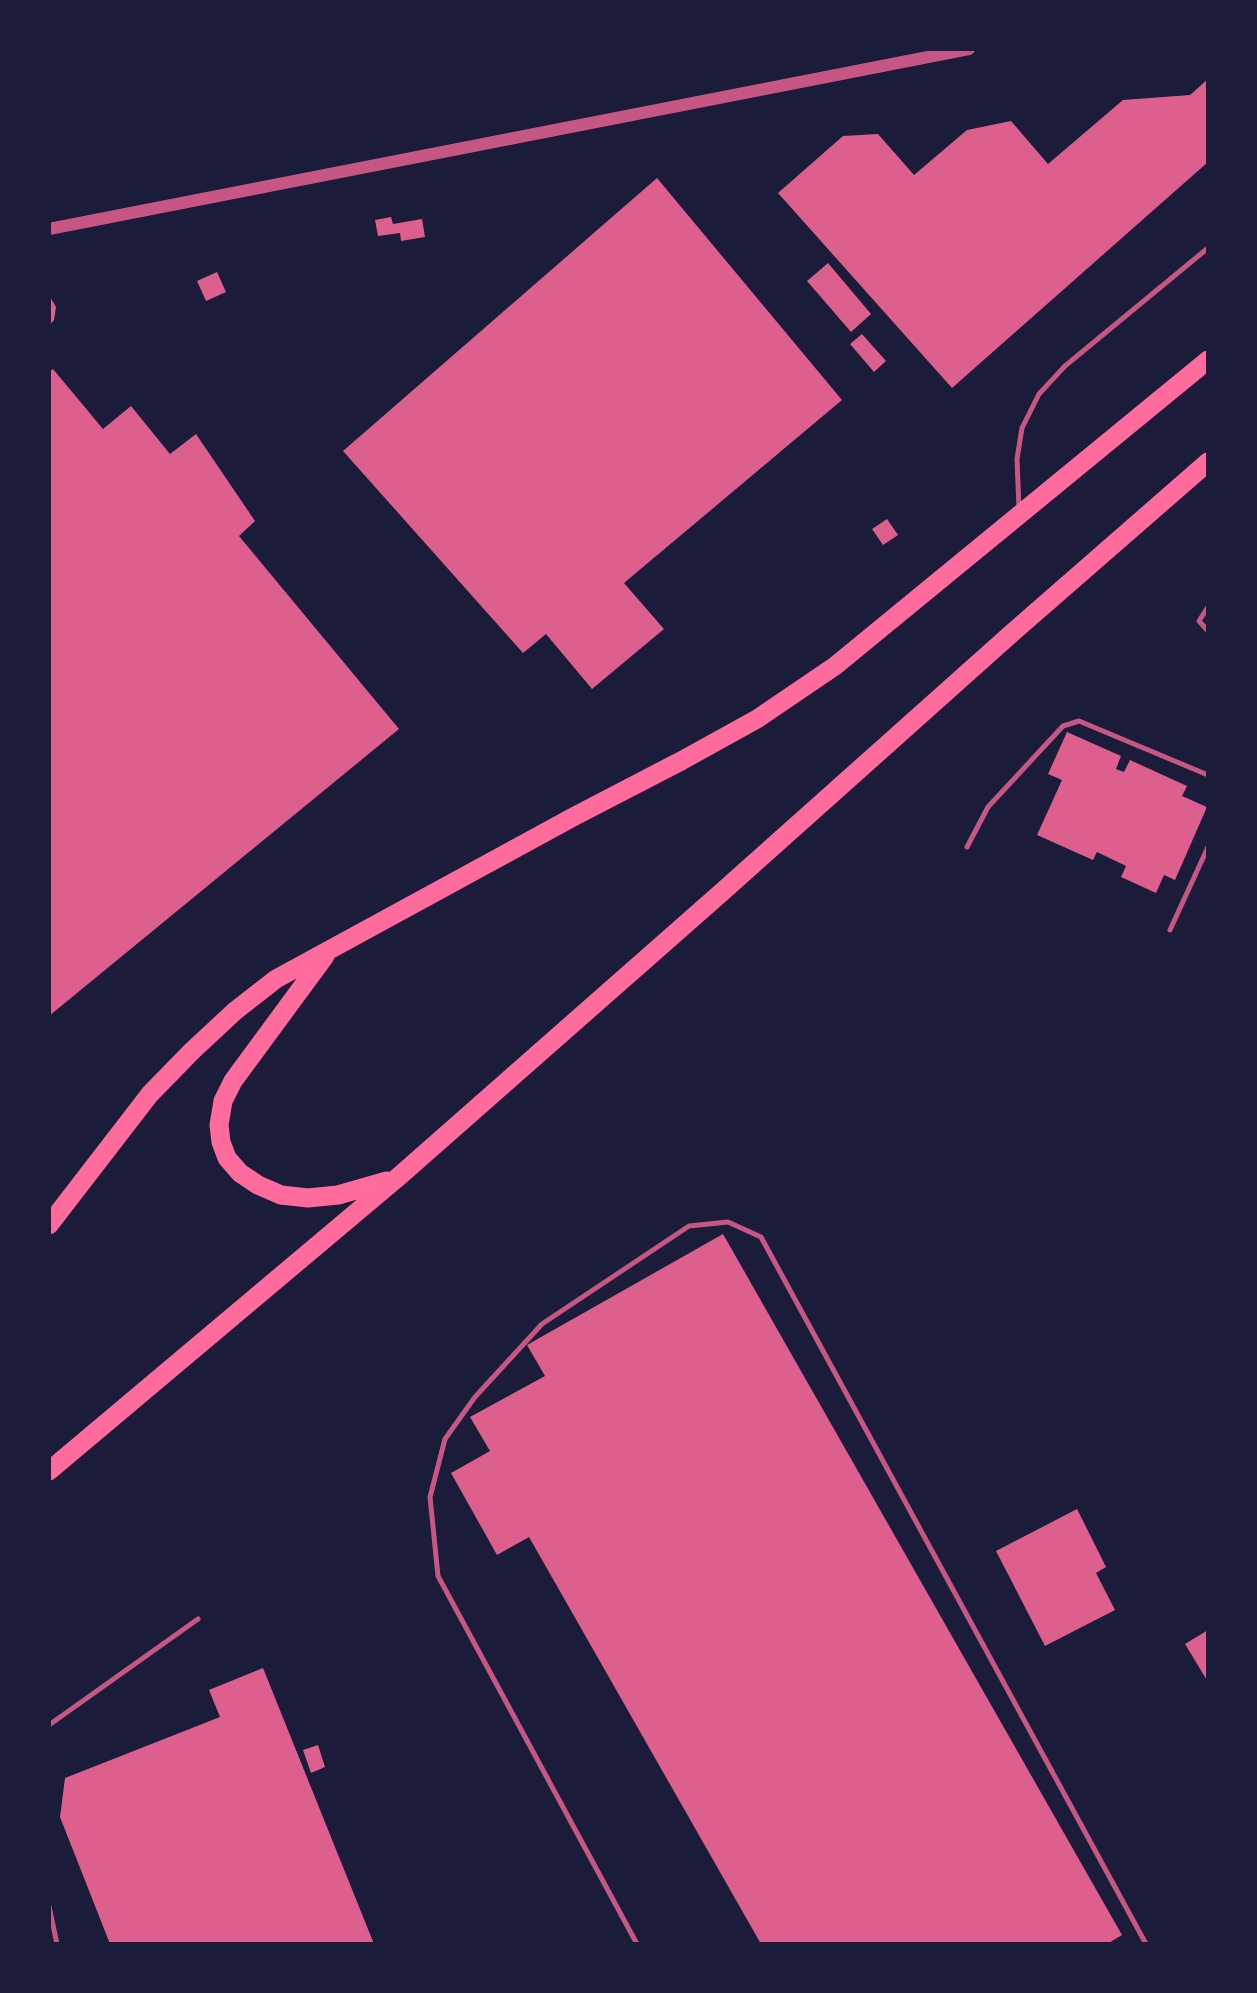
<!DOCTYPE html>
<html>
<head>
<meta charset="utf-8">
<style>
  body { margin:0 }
  #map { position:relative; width:1257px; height:1993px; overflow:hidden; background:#1b1b3a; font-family:Mulish,sans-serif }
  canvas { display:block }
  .frame { position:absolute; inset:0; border:51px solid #1b1b3a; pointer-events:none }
</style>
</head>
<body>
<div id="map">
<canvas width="1257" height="1993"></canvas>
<div class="frame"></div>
</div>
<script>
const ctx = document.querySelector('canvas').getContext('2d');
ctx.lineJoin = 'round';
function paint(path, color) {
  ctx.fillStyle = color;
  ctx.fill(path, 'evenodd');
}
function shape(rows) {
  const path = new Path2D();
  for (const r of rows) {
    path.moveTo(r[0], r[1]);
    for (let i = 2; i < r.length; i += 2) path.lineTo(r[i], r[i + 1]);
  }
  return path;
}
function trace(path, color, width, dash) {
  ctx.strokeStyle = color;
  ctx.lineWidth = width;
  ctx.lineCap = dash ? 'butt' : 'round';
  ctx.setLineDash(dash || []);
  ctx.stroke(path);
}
const building = shape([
  [1208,79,1208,162,952,388,778,193,843,136,878,134,914,175,967,130,1011,121,1048,164,1123,100,1190,95],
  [657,178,842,400,624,583,664,629,592,689,546,634,523,653,343,451],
  [391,217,393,224,422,219,425,237,401,241,400,233,378,236,375,220],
  [828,263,871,314,851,332,807,281],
  [217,272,226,292,206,301,197,281],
  [49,295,56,307,54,320,49,326],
  [862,334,886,361,874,372,850,344],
  [53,369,103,429,131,406,170,454,196,434,255,521,239,536,399,729,49,1016,49,372],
  [887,519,898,535,883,545,872,529],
  [1067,732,1121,756,1116,769,1124,772,1130,760,1187,786,1182,796,1207,807,1175,880,1164,875,1156,893,1121,877,1126,866,1097,852,1093,860,1037,835,1062,780,1048,774],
  [723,1234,1122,1935,1107,1944,761,1944,529,1537,497,1555,451,1473,490,1451,470,1417,545,1376,527,1345],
  [1077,1509,1106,1567,1096,1573,1115,1610,1045,1646,996,1551],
  [1208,1630,1208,1682,1185,1644],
  [263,1668,374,1944,110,1944,60,1817,65,1778,220,1717,209,1690],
  [318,1745,325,1767,311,1773,303,1750]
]);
const service = shape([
  [1019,509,1017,459,1022,428,1039,394,1065,366,1208,248],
  [1208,607,1199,621,1208,631],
  [967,847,988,807,1063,726,1079,721,1208,775],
  [1170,930,1208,847],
  [49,1725,198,1619],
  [49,1906,57,1944],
  [637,1944,438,1576,430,1497,445,1439,475,1397,542,1324,689,1226,728,1222,761,1237,1146,1944]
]);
const tertiary = shape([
  [49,229,969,49]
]);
const trunk = shape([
  [325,956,233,1081,223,1101,219,1125,221,1142,227,1158,240,1173,258,1185,281,1195,308,1198,338,1195,387,1181],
  [49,1225,150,1094,192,1051,235,1011,276,979,575,816,681,761,757,719,835,666,1208,360],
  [49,1471,396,1179,722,892,1012,633,1208,462]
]);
paint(building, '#dd5f8e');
trace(service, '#c65784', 5);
trace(tertiary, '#c65784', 12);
trace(trunk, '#ff6b9d', 19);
</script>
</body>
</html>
